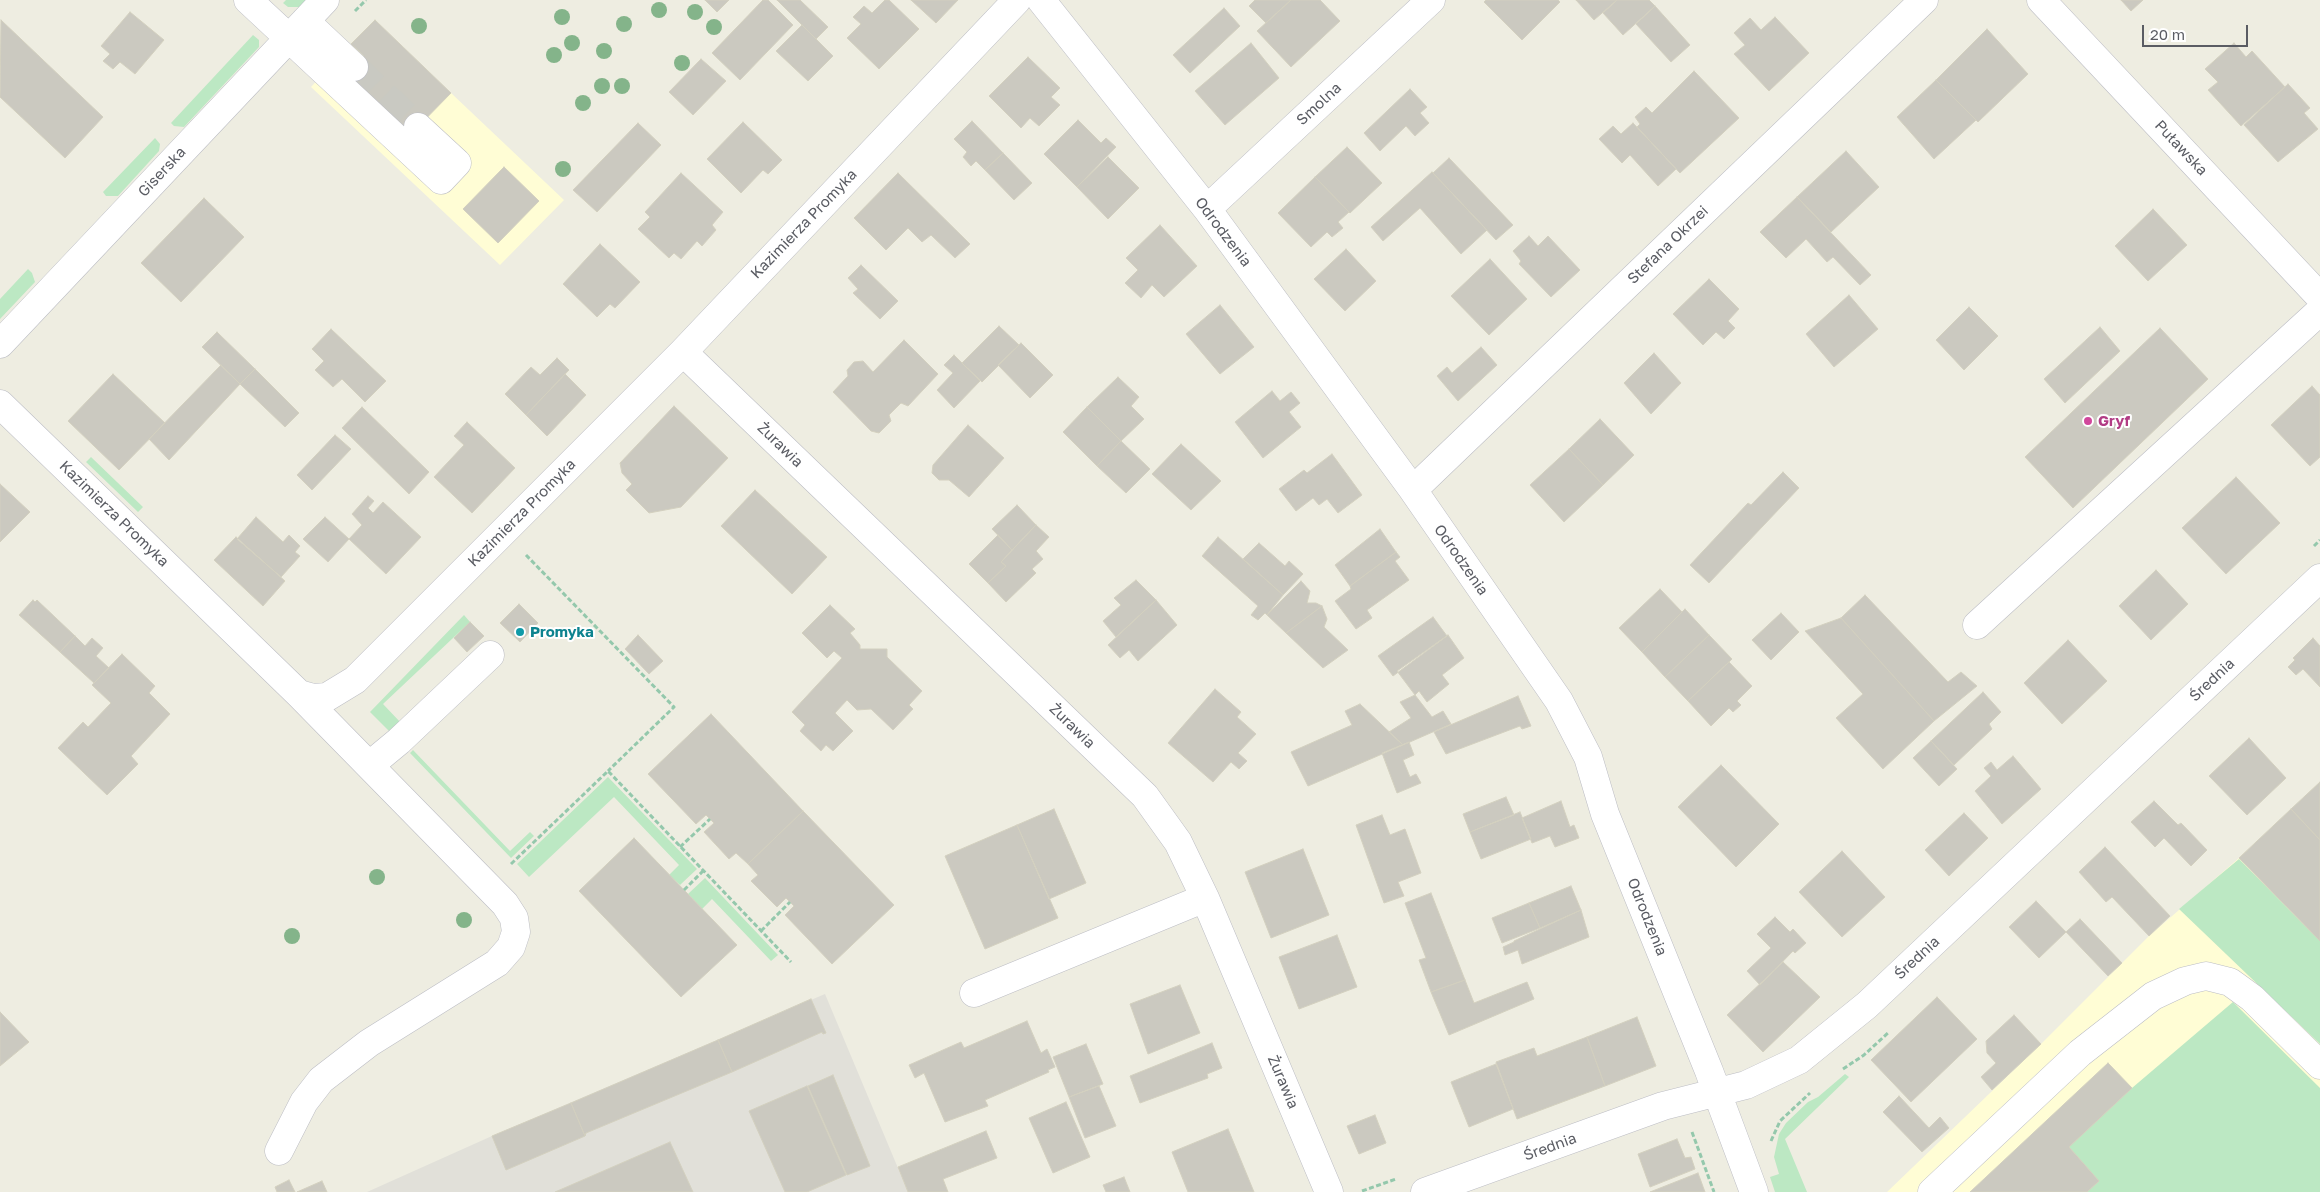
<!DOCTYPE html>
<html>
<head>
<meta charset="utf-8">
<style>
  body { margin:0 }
  #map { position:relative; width:2320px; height:1192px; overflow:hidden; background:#eeede1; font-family:"Golos Text",sans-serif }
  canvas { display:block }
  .scale { position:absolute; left:2142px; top:25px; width:106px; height:22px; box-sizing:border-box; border:2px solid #5a5c63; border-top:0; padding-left:6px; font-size:15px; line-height:18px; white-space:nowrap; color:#5a5c63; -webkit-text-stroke:4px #fff; paint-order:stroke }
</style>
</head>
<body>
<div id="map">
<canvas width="2320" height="1192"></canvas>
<div class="scale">20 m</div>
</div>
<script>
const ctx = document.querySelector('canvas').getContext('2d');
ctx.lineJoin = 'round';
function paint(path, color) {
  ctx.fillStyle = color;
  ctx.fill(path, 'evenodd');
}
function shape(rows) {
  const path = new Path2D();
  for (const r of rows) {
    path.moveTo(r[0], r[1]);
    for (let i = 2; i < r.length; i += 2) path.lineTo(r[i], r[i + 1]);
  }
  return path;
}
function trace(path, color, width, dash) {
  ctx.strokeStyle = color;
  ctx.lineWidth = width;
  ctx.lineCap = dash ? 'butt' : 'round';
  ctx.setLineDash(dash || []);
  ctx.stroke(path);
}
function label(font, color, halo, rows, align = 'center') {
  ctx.font = font + ' "Golos Text",sans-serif';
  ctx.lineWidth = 4;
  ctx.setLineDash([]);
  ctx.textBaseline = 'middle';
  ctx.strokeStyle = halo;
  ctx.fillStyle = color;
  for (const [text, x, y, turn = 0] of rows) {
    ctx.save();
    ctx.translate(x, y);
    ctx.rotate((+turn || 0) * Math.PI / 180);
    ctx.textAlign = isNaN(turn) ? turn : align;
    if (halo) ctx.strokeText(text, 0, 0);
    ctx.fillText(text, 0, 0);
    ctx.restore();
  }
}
const commercial = shape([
  [351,44,451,93,564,200,500,265,311,87],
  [2320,782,2320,1192,1887,1192,2041,1044,2149,936,2239,858]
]);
const industrial = shape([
  [825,994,908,1192,367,1192,492,1136]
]);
const green = shape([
  [286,0,307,0,300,7,288,7,283,3],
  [253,35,259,40,259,47,184,127,174,126,171,123],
  [155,138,160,144,159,151,118,196,106,196,103,192],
  [28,269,32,273,35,282,0,319,0,299],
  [91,457,143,507,138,512,86,462],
  [464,615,470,622,383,704,402,724,391,733,370,712],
  [413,750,510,851,530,832,534,836,511,858,410,753],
  [608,777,697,869,680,885,669,875,679,865,614,797,529,877,517,864],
  [2239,859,2320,941,2320,1044,2179,909],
  [705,878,778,955,771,961,712,899,702,909,688,894],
  [2233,1002,2320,1088,2320,1192,2087,1192,2099,1181,2069,1147,2132,1088],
  [1845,1074,1849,1077,1785,1139,1807,1192,1775,1192,1770,1177,1779,1174,1774,1157,1779,1134,1786,1123,1808,1102,1818,1097]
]);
const building = shape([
  [705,0,729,0,717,12,705,0],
  [763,0,768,0,793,25,740,80,712,53,763,0],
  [777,0,800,0,828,27,816,39,777,0],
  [885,0,889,0,919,29,879,69,847,38,861,24,853,17,864,6,872,13,885,0],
  [911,0,958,0,936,23,911,0],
  [1255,0,1291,0,1266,23,1249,6,1255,0],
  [1291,0,1320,0,1340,21,1291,67,1257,31,1291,0],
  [1486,0,1558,0,1560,2,1522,40,1484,2,1486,0],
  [1576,0,1617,0,1594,20,1576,0],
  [1617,0,1649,0,1655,6,1623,35,1603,13,1617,0],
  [2121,0,2143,0,2131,11,2121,0],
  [1655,6,1690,45,1671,62,1636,24,1655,6],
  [1224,8,1240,26,1190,73,1173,55,1224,8],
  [130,12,164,40,135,74,120,62,113,69,103,61,110,54,101,46,130,12],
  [1775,17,1809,53,1769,91,1734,54,1745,45,1734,33,1750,18,1761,30,1775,17],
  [1,20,103,117,65,158,0,97,1,20],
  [375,20,451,93,407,138,344,77,364,56,351,44,375,20],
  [802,25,833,56,808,81,776,51,802,25],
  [1987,29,2028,74,1978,122,1936,80,1987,29],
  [1251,43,1279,78,1225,125,1195,91,1251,43],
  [2234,43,2246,57,2252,51,2285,87,2241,126,2208,90,2218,82,2205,69,2234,43],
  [1028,57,1060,88,1051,97,1060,105,1039,126,1030,118,1021,128,989,96,1028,57],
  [701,59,726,81,693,115,669,92,701,59],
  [1694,71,1739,118,1680,173,1637,127,1640,124,1635,117,1646,107,1652,113,1694,71],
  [1936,80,1976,120,1934,159,1897,117,1936,80],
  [2288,84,2310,108,2304,113,2318,129,2278,162,2244,125,2288,84],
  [1410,89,1427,107,1420,113,1429,123,1415,136,1406,126,1380,151,1364,133,1410,89],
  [1078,120,1101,143,1106,138,1116,147,1077,187,1044,154,1078,120],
  [972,121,1003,153,985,170,976,161,971,166,963,157,967,152,954,139,972,121],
  [743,122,782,160,768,174,763,170,741,193,707,159,743,122],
  [638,123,661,145,597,212,573,190,638,123],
  [1633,123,1676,169,1658,186,1630,155,1622,163,1599,139,1613,126,1621,134,1633,123],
  [1347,147,1382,183,1350,213,1315,177,1347,147],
  [1846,151,1879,187,1831,232,1797,197,1846,151],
  [1003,153,1032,183,1014,200,985,170,1003,153],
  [1108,157,1139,188,1108,219,1077,187,1108,157],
  [1449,158,1513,225,1496,240,1433,173,1449,158],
  [504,167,539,201,498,243,463,209,504,167],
  [1432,172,1487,230,1461,254,1420,208,1383,241,1371,227,1432,172],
  [681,173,723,212,712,225,716,230,702,246,697,241,681,259,674,253,669,258,638,229,650,217,645,212,681,173],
  [898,173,970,244,955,258,931,235,922,242,908,228,886,250,854,218,898,173],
  [1315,177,1349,212,1338,222,1343,228,1332,237,1327,232,1311,247,1278,213,1315,177],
  [1797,197,1871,275,1860,285,1833,257,1827,262,1806,239,1786,258,1760,232,1797,197],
  [204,198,244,237,181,302,141,263,204,198],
  [2153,209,2187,245,2148,281,2115,246,2153,209],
  [1160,225,1197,266,1164,297,1152,285,1141,298,1125,283,1138,270,1126,258,1160,225],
  [1529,236,1538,246,1548,236,1580,270,1551,297,1519,264,1521,261,1513,251,1529,236],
  [600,244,640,282,615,308,610,304,597,317,563,284,600,244],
  [1346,249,1376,281,1345,311,1314,279,1346,249],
  [1490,259,1527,299,1489,335,1451,296,1490,259],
  [861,265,898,301,880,319,853,293,858,289,848,278,861,265],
  [1709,279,1739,309,1728,321,1735,328,1724,339,1716,332,1703,345,1673,314,1709,279],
  [1849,295,1878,329,1834,367,1806,334,1849,295],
  [1220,305,1254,347,1220,374,1186,334,1220,305],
  [1969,307,1998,336,1964,370,1936,340,1969,307],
  [999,326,1019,345,982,382,962,363,999,326],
  [2100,327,2120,351,2065,403,2044,379,2100,327],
  [2160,328,2208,379,2073,508,2025,457,2160,328],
  [331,329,386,381,365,402,342,379,333,387,315,370,324,361,312,349,331,329],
  [217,332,255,369,240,384,202,347,217,332],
  [904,340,938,374,908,406,901,403,889,415,891,421,879,433,871,431,833,392,848,376,847,370,854,362,863,361,873,372,904,340],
  [1021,343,1053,375,1030,398,998,365,1021,343],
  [1481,347,1497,365,1458,401,1437,376,1447,367,1452,373,1481,347],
  [1654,353,1681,383,1651,414,1624,383,1654,353],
  [954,355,980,381,954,408,937,390,953,373,944,365,954,355],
  [557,358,569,370,526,415,505,394,531,367,540,375,557,358],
  [221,365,240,384,169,460,149,439,221,365],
  [255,369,299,413,285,427,240,384,255,369],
  [113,374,165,423,119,470,68,421,113,374],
  [565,374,586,395,547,436,526,415,565,374],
  [1118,377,1139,397,1131,406,1144,419,1121,441,1087,407,1118,377],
  [2312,386,2320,395,2320,457,2310,466,2271,425,2312,386],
  [1272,391,1280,401,1291,392,1300,403,1289,412,1301,427,1263,458,1235,422,1272,391],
  [674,406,728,458,681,507,649,513,626,490,632,484,622,473,620,463,674,406],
  [362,407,429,472,409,494,342,428,362,407],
  [1087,407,1121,441,1097,466,1063,432,1087,407],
  [1600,419,1634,455,1603,485,1569,449,1600,419],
  [467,422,515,468,472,513,434,477,464,445,454,436,467,422],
  [968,425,1004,458,969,497,949,480,939,480,932,473,933,465,968,425],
  [335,435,351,449,312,490,297,475,335,435],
  [1121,441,1150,469,1126,493,1097,466,1121,441],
  [1181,444,1221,481,1191,510,1152,474,1181,444],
  [1569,449,1603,485,1564,522,1530,485,1569,449],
  [1332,454,1362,495,1338,513,1327,499,1319,505,1313,498,1296,511,1279,489,1304,470,1307,473,1332,454],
  [1783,472,1799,488,1709,583,1690,565,1748,503,1751,505,1783,472],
  [2236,477,2280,523,2226,574,2182,528,2236,477],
  [0,484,30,512,0,542,0,484],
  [755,490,827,557,792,594,721,526,755,490],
  [368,496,374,501,368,508,373,513,383,502,421,537,386,574,349,539,362,525,352,514,368,496],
  [1017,505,1036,525,1012,550,992,529,1017,505],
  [256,517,283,542,289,535,300,546,295,552,300,556,281,577,237,539,256,517],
  [325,517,349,539,328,562,303,539,325,517],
  [1036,525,1049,537,1036,551,1043,559,1032,569,1036,573,1006,602,988,583,1006,566,1001,562,1036,525],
  [1380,529,1396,552,1350,586,1335,565,1380,529],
  [998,535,1012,550,1001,562,1006,566,988,583,969,564,998,535],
  [236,537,285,581,263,606,214,560,236,537],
  [1218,537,1283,595,1267,615,1265,613,1258,620,1251,615,1258,606,1202,556,1218,537],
  [1259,543,1285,566,1289,561,1303,574,1283,595,1243,559,1259,543],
  [1396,552,1400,557,1395,561,1409,580,1367,610,1372,618,1356,629,1335,601,1351,589,1350,586,1396,552],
  [2156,570,2188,604,2151,640,2119,606,2156,570],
  [1136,580,1156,600,1116,637,1103,621,1121,605,1114,598,1136,580],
  [1301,581,1310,591,1307,603,1316,603,1322,606,1286,633,1267,615,1301,581],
  [1660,589,1682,612,1642,652,1619,628,1660,589],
  [1865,595,1948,682,1961,672,1977,686,1934,721,1841,618,1865,595],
  [33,600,35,602,37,600,75,636,60,652,19,615,33,600],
  [1156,600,1177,625,1138,661,1129,650,1120,658,1108,645,1156,600],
  [519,604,538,623,520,642,500,623,519,604],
  [830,605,855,629,850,633,860,645,860,649,887,649,887,657,922,691,909,705,913,709,893,730,871,709,857,710,847,700,835,713,853,731,833,751,826,745,821,751,800,731,805,725,792,712,842,658,834,651,827,658,802,633,830,605],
  [1322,606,1327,619,1324,627,1348,650,1323,668,1286,633,1322,606],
  [1685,609,1709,635,1665,677,1642,652,1685,609],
  [1781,613,1799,632,1771,660,1752,640,1781,613],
  [1433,617,1447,636,1393,676,1378,656,1433,617],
  [1841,618,1934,721,1883,769,1836,718,1863,694,1805,631,1841,618],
  [470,622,484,636,467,652,454,638,470,622],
  [638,635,663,661,649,674,625,649,638,635],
  [1448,635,1464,658,1442,675,1449,684,1427,702,1419,691,1415,695,1397,671,1448,635],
  [1709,635,1732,659,1688,701,1665,677,1709,635],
  [75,636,85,646,92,638,103,648,96,656,109,668,94,683,60,652,75,636],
  [2313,638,2320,646,2320,687,2303,669,2296,675,2288,667,2295,660,2293,658,2313,638],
  [2068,640,2107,681,2062,724,2024,683,2068,640],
  [122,654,155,686,149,693,170,714,131,756,138,764,107,795,58,748,83,722,88,727,111,703,92,685,122,654],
  [1729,662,1752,686,1737,701,1741,705,1733,712,1729,708,1711,726,1688,701,1729,662],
  [1215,689,1241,712,1237,717,1256,734,1238,753,1247,761,1239,769,1231,762,1213,782,1168,743,1215,689],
  [1983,692,2001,712,1989,724,1992,729,1954,765,1931,741,1983,692],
  [1415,695,1432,717,1443,711,1451,724,1403,745,1389,732,1411,718,1400,702,1415,695],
  [1518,696,1531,726,1522,729,1520,726,1446,754,1434,732,1518,696],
  [1360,704,1403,745,1308,786,1291,752,1352,725,1345,711,1360,704],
  [711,714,803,811,748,864,736,853,729,859,704,832,714,823,706,815,696,824,648,774,711,714],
  [2249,738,2286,778,2247,815,2209,776,2249,738],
  [1931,741,1957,769,1939,786,1913,758,1931,741],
  [1409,742,1414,755,1403,760,1410,777,1416,774,1421,783,1397,793,1382,753,1409,742],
  [2013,756,2041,789,2002,824,1975,791,1991,776,1984,768,1991,762,1997,770,2013,756],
  [1721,765,1779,824,1736,867,1678,807,1721,765],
  [2320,782,2320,840,2291,809,2320,782],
  [1506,797,1514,815,1470,832,1463,814,1506,797],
  [1561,801,1570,827,1574,825,1579,838,1555,847,1550,836,1532,843,1522,818,1561,801],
  [2154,801,2178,825,2181,823,2207,850,2191,866,2164,838,2155,847,2131,822,2154,801],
  [1054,809,1086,883,1049,899,1017,825,1054,809],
  [2291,809,2320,840,2320,941,2239,858,2291,809],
  [803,811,894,905,832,964,785,915,794,906,786,898,777,907,751,881,758,875,748,864,803,811],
  [1520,812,1531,839,1481,859,1470,832,1520,812],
  [1964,813,1988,838,1949,876,1925,850,1964,813],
  [1382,815,1390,835,1405,829,1421,873,1398,882,1404,896,1384,903,1356,825,1382,815],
  [1017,825,1058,918,985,949,945,856,1017,825],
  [634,838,737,945,681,997,579,891,634,838],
  [2105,847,2170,916,2149,936,2112,897,2106,902,2079,872,2105,847],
  [1303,849,1329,915,1271,938,1245,872,1303,849],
  [1842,851,1885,897,1842,937,1799,892,1842,851],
  [1571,886,1581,910,1540,928,1529,903,1571,886],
  [1431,893,1465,980,1431,992,1419,960,1426,958,1405,903,1431,893],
  [2036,901,2066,932,2039,958,2009,927,2036,901],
  [1529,903,1540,928,1502,943,1492,918,1529,903],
  [1581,910,1589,937,1522,964,1518,950,1505,955,1503,947,1514,942,1514,941,1581,910],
  [1775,917,1790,932,1793,929,1806,943,1795,953,1793,951,1760,985,1747,971,1771,948,1757,934,1775,917],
  [2080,919,2122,963,2108,976,2066,932,2080,919],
  [1337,935,1357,987,1299,1009,1279,957,1337,935],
  [1783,962,1820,997,1763,1052,1727,1015,1783,962],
  [1465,980,1474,1003,1527,982,1534,999,1449,1035,1431,992,1465,980],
  [1180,985,1200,1033,1148,1054,1130,1004,1180,985],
  [1937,997,1977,1039,1911,1102,1871,1060,1937,997],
  [811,999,826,1033,823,1034,822,1032,732,1072,718,1040,811,999],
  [0,1012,29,1042,0,1066,0,1012],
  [2014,1015,2041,1044,1992,1090,1981,1077,1996,1063,1987,1053,1986,1041,2014,1015],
  [1637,1017,1656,1066,1605,1086,1587,1037,1637,1017],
  [1027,1021,1041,1053,1047,1049,1055,1067,1048,1070,1049,1072,985,1100,988,1106,945,1122,924,1073,915,1078,909,1065,961,1042,964,1048,1027,1021],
  [1587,1037,1605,1086,1517,1119,1496,1062,1534,1048,1537,1056,1587,1037],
  [718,1040,732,1072,586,1133,585,1136,571,1103,718,1040],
  [1212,1043,1222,1068,1207,1074,1208,1078,1140,1103,1130,1076,1212,1043],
  [1086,1044,1103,1084,1069,1097,1053,1057,1086,1044],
  [2108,1063,2132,1088,2069,1147,2099,1181,2087,1192,1970,1192,2108,1063],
  [1496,1064,1513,1109,1469,1127,1451,1082,1496,1064],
  [833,1075,870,1166,847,1175,808,1086,833,1075],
  [807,1086,846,1175,807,1192,785,1192,749,1111,807,1086],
  [1099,1086,1116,1126,1085,1138,1069,1097,1099,1086],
  [1899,1096,1929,1128,1940,1117,1949,1128,1922,1152,1883,1112,1899,1096],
  [1066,1102,1090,1157,1053,1173,1029,1118,1066,1102],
  [571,1103,585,1136,506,1170,492,1136,571,1103],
  [1375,1115,1386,1143,1359,1154,1347,1126,1375,1115],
  [1228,1129,1254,1192,1188,1192,1172,1152,1228,1129],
  [986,1131,997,1158,943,1179,948,1192,908,1192,898,1167,986,1131],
  [1677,1139,1685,1158,1691,1157,1695,1169,1650,1187,1638,1154,1677,1139],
  [670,1142,693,1192,555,1192,670,1142],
  [1698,1173,1705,1192,1650,1192,1698,1173],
  [1124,1177,1130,1192,1106,1192,1103,1185,1124,1177],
  [289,1180,295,1192,277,1192,275,1187,289,1180],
  [322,1181,327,1192,297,1192,322,1181]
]);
const minorTunnel = shape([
  [354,67,418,127]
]);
const path = shape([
  [355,11,366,0],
  [2314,546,2320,540],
  [526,555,674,707,608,771],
  [680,847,710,819],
  [511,864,608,771,791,962],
  [684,890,703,871],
  [761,931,790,902],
  [1843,1069,1864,1055,1889,1032],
  [1692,1132,1714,1192],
  [1771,1141,1780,1121,1810,1093],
  [1362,1191,1396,1179]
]);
const minor = shape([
  [248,0,441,180,457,163,418,127],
  [1041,0,1207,209,1413,490,1559,701,1588,757,1605,814,1709,1071,1754,1192],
  [2041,0,2320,297],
  [305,21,354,67],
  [1207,209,1431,0],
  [0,344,325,0],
  [683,352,1145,796,1178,842,1205,898,1329,1192],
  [0,404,299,694,313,698,327,697,355,680,683,352,1017,0],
  [1413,490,1924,0],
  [1977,625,2320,311],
  [370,765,399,741,490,655],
  [974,993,1205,898],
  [279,1151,304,1102,321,1080,369,1043,497,963,511,947,516,932,514,918,505,904,299,694],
  [1425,1192,1663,1106,1746,1085,1799,1060,1867,1005,2320,578],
  [1932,1192,2080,1053,2153,996,2185,981,2206,976,2230,982,2252,998,2320,1065]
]);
const trees = [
  [659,10],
  [695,12],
  [562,17],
  [624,24],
  [419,26],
  [714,27],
  [572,43],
  [604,51],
  [554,55],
  [682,63],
  [602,86],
  [622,86],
  [583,103],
  [563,169],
  [377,877],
  [464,920],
  [292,936]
];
const markers = [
  [2088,421,5,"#d1479c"],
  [520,632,5,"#0f9aa8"]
];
const streetNames = [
  ["Smolna",1319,104,-43],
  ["Puławska",2181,148,47],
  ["Giserska",162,172,-47],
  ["Kazimierza Promyka",804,224,-46],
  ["Odrodzenia",1223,232,53],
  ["Stefana Okrzei",1668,245,-44],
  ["Żurawia",780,445,44],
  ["Kazimierza Promyka",522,513,-45],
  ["Kazimierza Promyka",114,514,44],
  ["Odrodzenia",1461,560,55],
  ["Średnia",2212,680,-43],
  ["Żurawia",1072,726,44],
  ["Odrodzenia",1647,917,68],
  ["Średnia",1917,958,-43],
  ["Żurawia",1283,1082,67],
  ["Średnia",1550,1147,-20]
];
const hotelNames = [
  ["Gryf",2098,421]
];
const cultureNames = [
  ["Promyka",530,632]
];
paint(commercial, '#fffdd5');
paint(industrial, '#e1e0d9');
paint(green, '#bce8c3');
paint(building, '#cbc9c0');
trace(building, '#d3d0bf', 1);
trace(minorTunnel, '#c9c9c2', 28, [28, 14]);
trace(minor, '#bcbdc4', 29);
trace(path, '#94c8ac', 3, [5, 2.5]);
trace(minor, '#fff', 28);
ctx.fillStyle = '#84b48a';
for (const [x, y] of trees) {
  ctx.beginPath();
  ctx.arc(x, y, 8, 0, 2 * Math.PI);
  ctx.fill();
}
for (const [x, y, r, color] of markers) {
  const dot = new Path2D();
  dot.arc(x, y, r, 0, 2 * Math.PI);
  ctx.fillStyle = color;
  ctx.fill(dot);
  trace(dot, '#fff', 2);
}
label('15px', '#5a5c63', '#fff', streetNames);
label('bold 15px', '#b23c85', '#fff', hotelNames, 'left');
label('bold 15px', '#0d838f', '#fff', cultureNames, 'left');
</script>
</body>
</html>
